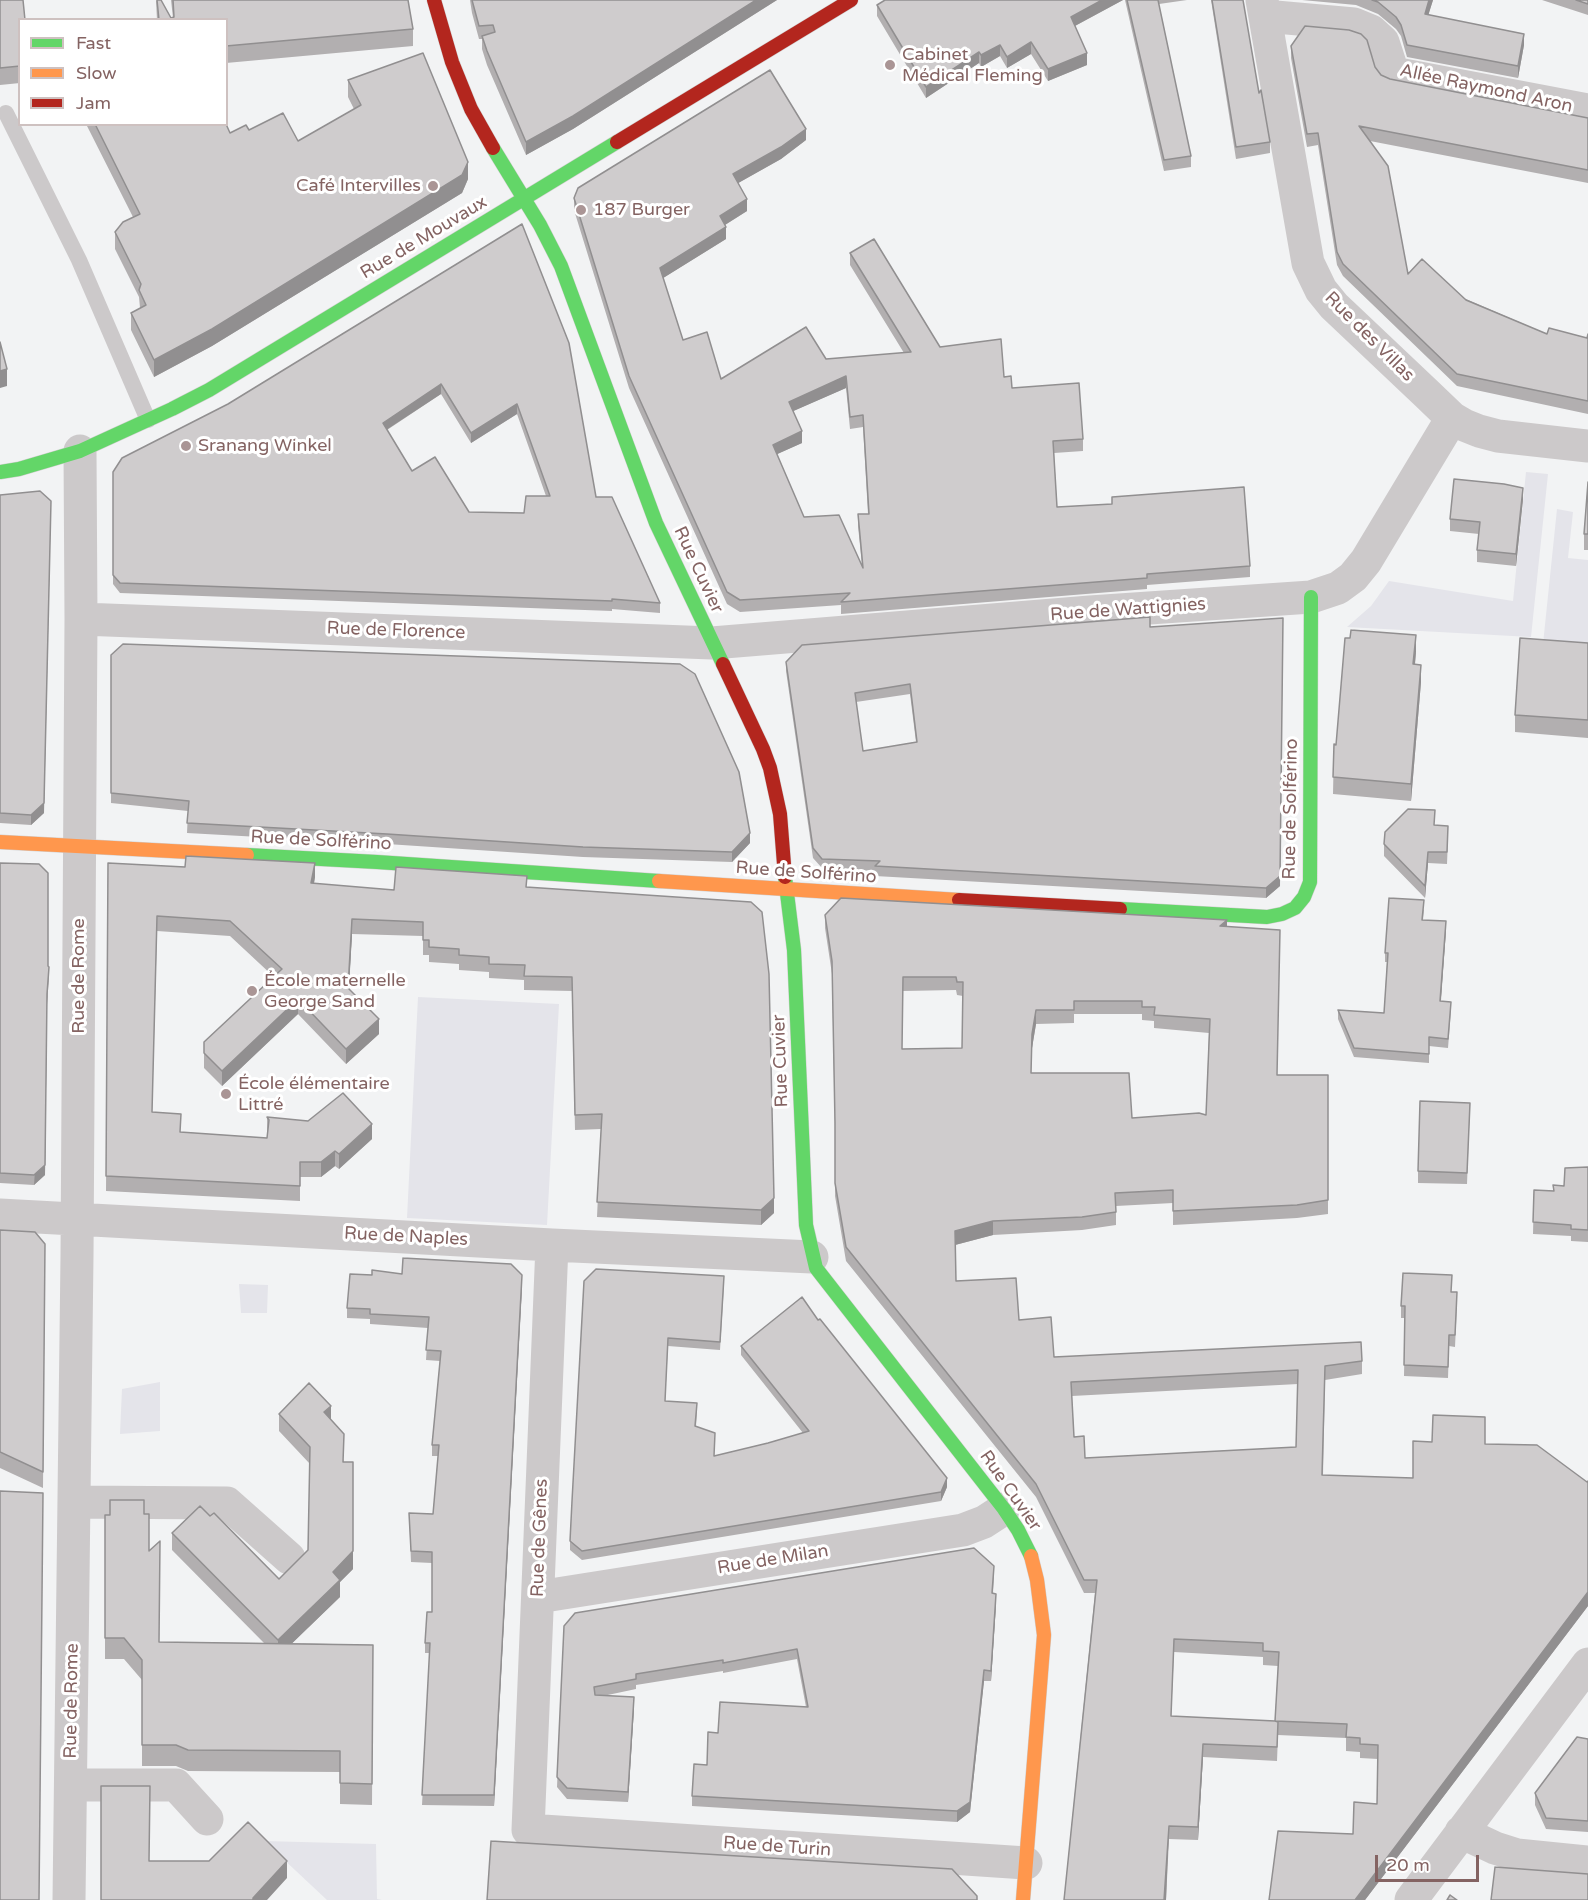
<!DOCTYPE html>
<html>
<head>
<meta charset="utf-8">
<style>
  body { margin:0 }
  #map { position:relative; width:1588px; height:1900px; overflow:hidden; background:#f2f3f4; font-family:"Varela Round",sans-serif }
  canvas { display:block }
  .legend { position:absolute; left:18px; top:18px; width:210px; height:108px; box-sizing:border-box; background:#fff; border:2px solid #cec1c0; margin:0; padding:8px 10px; list-style:none; font-size:18px; color:#846362 }
  .legend li { display:flex; align-items:center; gap:12px; height:30px }
  .legend b { width:30px; border:2px solid #cec1c0 }
  .scale { position:absolute; left:1375px; top:1855px; width:104px; height:27px; box-sizing:border-box; border:3px solid #846362; border-top:0; padding-left:8px; font-size:18px; line-height:21px; white-space:nowrap; color:#846362; -webkit-text-stroke:4px #fff; paint-order:stroke }
</style>
</head>
<body>
<div id="map">
<canvas width="1588" height="1900"></canvas>
<ul class="legend">
<li><b style="height:8px;background:#63d668"></b>Fast</li>
<li><b style="height:8px;background:#ff974d"></b>Slow</li>
<li><b style="height:8px;background:#b3261e"></b>Jam</li>
</ul>
<div class="scale">20 m</div>
</div>
<script>
const ctx = document.querySelector('canvas').getContext('2d');
ctx.lineJoin = 'round';
function paint(path, color) {
  ctx.fillStyle = color;
  ctx.fill(path, 'evenodd');
}
function shape(rows) {
  const path = new Path2D();
  for (const r of rows) {
    path.moveTo(r[0], r[1]);
    for (let i = 2; i < r.length; i += 2) path.lineTo(r[i], r[i + 1]);
  }
  return path;
}
function trace(path, color, width, dash) {
  ctx.strokeStyle = color;
  ctx.lineWidth = width;
  ctx.lineCap = dash ? 'butt' : 'round';
  ctx.setLineDash(dash || []);
  ctx.stroke(path);
}
function label(font, color, halo, rows, align = 'center') {
  ctx.font = font + ' "Varela Round",sans-serif';
  ctx.lineWidth = 6;
  ctx.setLineDash([]);
  ctx.textBaseline = 'middle';
  ctx.strokeStyle = halo;
  ctx.fillStyle = color;
  for (const [text, x, y, turn = 0] of rows) {
    ctx.save();
    ctx.translate(x, y);
    ctx.rotate((+turn || 0) * Math.PI / 180);
    ctx.textAlign = isNaN(turn) ? turn : align;
    if (halo) ctx.strokeText(text, 0, 0);
    ctx.fillText(text, 0, 0);
    ctx.restore();
  }
}
const green = shape([
  [1526,472,1548,474,1531,637,1347,627,1371,606,1389,581,1513,601],
  [1557,509,1573,512,1568,558,1588,560,1588,649,1543,644],
  [418,997,559,1004,547,1225,407,1218],
  [239,1284,268,1285,267,1313,241,1313],
  [160,1382,160,1431,120,1434,122,1389],
  [264,1841,376,1844,377,1899,382,1900,327,1900]
]);
const lane = shape([
  [6,113,79,260,148,420]
]);
const street = shape([
  [1262,0,1308,263,1321,290,1334,306,1427,394,1452,418,1464,425,1479,431,1498,436,1588,446],
  [1265,16,1354,24,1371,31,1383,42,1393,73,1588,110],
  [81,619,712,643,1090,612,1311,597,1338,588,1353,577,1366,561,1452,418],
  [0,1215,552,1245,812,1257],
  [552,1245,528,1830,1026,1863],
  [74,1502,227,1503,289,1558],
  [538,1597,963,1530,984,1522,1004,1509],
  [71,1785,176,1785,207,1819],
  [1461,1832,1495,1848,1517,1855,1588,1862],
  [69,1900,77,1256,81,619,80,451],
  [1411,1900,1588,1664]
]);
const fast = shape([
  [493,148,540,225,561,266,656,523,723,664],
  [0,472,19,469,80,451,172,409,209,390,617,142],
  [247,855,377,862,659,881],
  [785,877,794,950,806,1225,816,1268,1004,1509,1018,1530,1031,1556],
  [1120,909,1267,917,1282,914,1295,908,1304,897,1310,882,1311,597]
]);
const slow = shape([
  [0,842,247,855],
  [659,881,959,900],
  [1023,1900,1044,1635,1037,1580,1031,1556]
]);
const jam = shape([
  [434,0,452,62,471,109,493,148],
  [617,142,851,0],
  [723,664,763,749,770,768,780,814,785,877],
  [959,900,1120,909]
]);
const wall = shape([
  [0,0,20,20,20,83,0,85],
  [156,0,171,18,173,18,171,0,408,0,413,29,413,46,226,63,226,20,157,20],
  [470,0,777,0,573,129,526,155,487,65,482,49,482,39,479,39,472,13],
  [885,0,1123,0,1075,26,1087,65,1048,81,1031,54,1007,68,1000,56,981,67,979,63,926,98,877,16,877,5],
  [1125,0,1187,0,1159,4,1191,156,1191,167,1164,171],
  [1211,0,1243,0,1259,93,1270,142,1270,153,1236,159],
  [1302,0,1433,0,1428,15,1524,45,1518,78,1407,57,1401,36,1396,29,1378,14,1356,5],
  [1542,0,1588,0,1588,15],
  [1291,46,1375,67,1381,75,1390,79,1588,118,1588,183,1370,141,1408,274,1547,334,1587,338,1588,334,1588,414,1457,386,1343,276,1337,265,1318,145,1307,147,1291,58],
  [348,80,468,179,462,193,212,346,154,377,131,330,131,313,140,308,139,297,115,249,115,232,133,217,86,124,226,124,230,133,249,130,298,141,354,109,348,97],
  [806,140,781,159,738,183,747,211,725,225,726,239,663,278,683,340,721,379,826,359,904,353,850,265,850,253,940,347,1004,377,1012,388,1083,439,1083,451,1054,453,1057,507,1112,504,1112,497,1250,566,1250,577,1147,585,1147,589,841,614,841,605,740,612,727,604,629,388,574,210,574,198],
  [846,388,850,429,863,427,868,514,858,514,858,526,862,565,804,517,777,454,802,443,793,411],
  [522,224,596,497,660,603,660,613,612,609,612,611,120,593,113,584,113,472,228,404],
  [441,394,471,443,517,414,546,496,524,513,469,512,412,471,387,430],
  [1588,482,1588,550,1584,550,1584,534],
  [0,495,44,813,31,825,0,823],
  [1523,499,1516,566,1477,562,1477,550,1479,534,1450,531,1450,519],
  [1150,627,1280,886,1266,898,875,876,875,871,822,868,813,858,786,671,786,662],
  [910,694,916,742,863,751,856,702],
  [1588,643,1588,738,1515,732,1515,715],
  [1416,652,1415,665,1421,682,1411,801,1333,794,1334,744,1336,745],
  [111,655,750,843,732,862,583,857,387,844,187,833,188,811,111,803],
  [1435,825,1448,838,1447,864,1428,863,1425,898,1384,856,1384,844],
  [0,863,48,966,49,977,47,1004,45,1175,34,1185,0,1183],
  [108,863,185,867,315,877,314,884,394,890,527,887,774,1213,761,1225,597,1217,601,1129,575,1130,572,991,524,990,524,980,489,978,489,972,459,970,459,964,429,962,429,955,423,955,423,936,352,934,349,989,379,1034,346,1064,298,1014,222,1086,204,1068,204,1042,274,977,230,936,157,931,152,1112,181,1132,267,1138,267,1117,372,1139,339,1169,335,1166,321,1177,300,1177,300,1201,106,1191],
  [1424,909,1423,920,1446,930,1441,1001,1451,1010,1448,1048,1429,1046,1429,1063,1354,1057,1338,1019,1338,1010,1384,1013,1387,962,1385,962,1385,953],
  [825,915,1227,926,1277,1075,1328,1075,1328,1214,1297,1218,1173,1225,1173,1203,1116,1206,1116,1225,1082,1230,993,1235,955,1245,956,1281,1019,1320,1054,1357,1362,1361,1362,1374,1325,1380,1323,1475,1413,1478,1485,1444,1587,1482,1588,1481,1588,1606,1365,1900,1353,1834,1377,1804,1378,1759,1360,1758,1360,1752,1346,1751,1346,1738,1278,1735,1277,1761,1203,1757,1198,1840,1169,1839,1166,1900,1064,1900,1095,1593,1084,1593,1036,1497,846,1261,835,1196,835,1132,832,974,825,928],
  [956,990,957,995,963,996,962,1048,902,1049,903,991],
  [1074,1014,1142,1014,1142,1020,1154,1021,1154,1028,1209,1033,1206,1115,1132,1118,1031,1073,1032,1048,1036,1024,1074,1023],
  [1298,1384,1296,1447,1085,1458,1074,1437,1072,1396],
  [1174,1652,1263,1657,1263,1665,1278,1666,1275,1721,1171,1716],
  [1470,1103,1467,1184,1418,1183,1418,1171],
  [1588,1167,1588,1242,1571,1241,1571,1236,1533,1234,1534,1190,1554,1191,1564,1186],
  [0,1230,45,1244,43,1488,0,1468],
  [402,1274,522,1286,494,1806,422,1805,430,1653,425,1653,425,1643,432,1612,432,1563,411,1562,409,1513,433,1514,438,1456,432,1456,432,1445,440,1361,426,1360,428,1328,370,1324,370,1319,347,1318,347,1308,372,1275],
  [584,1281,724,1285,720,1350,668,1346,665,1401,697,1412,696,1426,714,1456,768,1443,803,1433,741,1355,741,1346,818,1320,947,1487,941,1501,582,1560,570,1550,570,1541],
  [1452,1292,1457,1304,1455,1347,1449,1346,1448,1378,1404,1376,1405,1318,1401,1318,1401,1306],
  [279,1414,331,1420,344,1462,353,1462,353,1569,340,1582,340,1597,292,1643,373,1645,372,1805,340,1804,340,1772,188,1771,176,1766,142,1766,142,1680,124,1659,105,1659,105,1515,144,1514,159,1642,264,1643,172,1550,172,1533,210,1516,279,1579,308,1550,310,1464,279,1431],
  [994,1577,993,1593,996,1604,991,1681,984,1681,970,1812,957,1822,692,1806,692,1796,707,1765,718,1733,806,1707,797,1659,723,1673,723,1671,636,1685,636,1689,603,1696,634,1708,628,1802,567,1799,557,1787,564,1626],
  [1588,1739,1588,1832,1546,1829,1535,1805,1535,1793]
]);
const shadedWall = shape([
  [756,0,777,0,573,129,526,155,526,142],
  [1102,0,1123,0,1071,28,1071,17],
  [1429,0,1433,0,1425,26,1425,14],
  [1524,34,1524,45,1518,78,1518,66],
  [1031,42,1031,54,1007,68,1007,57],
  [1000,45,1000,56,981,67,981,55],
  [979,52,979,63,926,98,926,87],
  [1087,53,1087,65,1048,81,1048,69],
  [806,129,806,140,781,159,733,186,733,174],
  [468,162,468,179,462,193,212,346,154,377,154,360],
  [747,199,747,211,720,228,720,216],
  [726,227,726,239,660,280,660,268],
  [7,369,7,386,0,388,0,371],
  [846,376,846,388,789,413,789,402],
  [441,384,441,394,383,432,383,423],
  [517,404,517,414,471,443,471,433],
  [802,431,802,443,773,456,773,445],
  [1523,488,1523,499,1516,566,1516,554],
  [51,501,44,813,31,825,31,815],
  [1283,618,1280,886,1266,898,1266,888],
  [1416,635,1416,652,1413,682,1413,664],
  [1421,665,1421,682,1411,801,1411,784],
  [750,833,750,843,732,862,732,852],
  [1428,852,1428,863,1425,898,1425,886],
  [315,863,315,877,311,898,311,883],
  [352,919,352,934,348,1003,348,988],
  [1227,920,1227,934,1220,926],
  [1446,921,1446,930,1440,1010,1440,1001],
  [49,967,47,1004,45,1175,34,1185],
  [298,999,298,1014,222,1086,222,1071],
  [1036,1010,1036,1024,1032,1048,1032,1034],
  [379,1019,379,1034,346,1064,346,1049],
  [372,1124,372,1139,339,1169,339,1154],
  [335,1151,335,1166,321,1177,321,1162],
  [774,1198,774,1213,761,1225,761,1210],
  [993,1221,993,1235,955,1245,955,1231],
  [522,1275,522,1286,494,1806,494,1795],
  [331,1406,331,1423,324,1412],
  [947,1478,947,1487,941,1501,941,1492],
  [353,1551,353,1569,340,1582,340,1597,278,1657,278,1640,333,1572],
  [1588,1592,1588,1606,1365,1900,1355,1900],
  [996,1594,996,1604,991,1681,991,1671],
  [984,1670,984,1681,970,1812,957,1822,957,1811],
  [634,1697,634,1708,628,1802,628,1792],
  [1203,1744,1203,1757,1198,1840,1198,1827],
  [1169,1826,1166,1900,1164,1900],
  [287,1861,287,1878,267,1900,253,1900,253,1898]
]);
const building = shape([
  [0,0,23,0,25,20,20,20,20,66,0,68,0,0],
  [157,0,161,0,171,18,174,17,173,0,408,0,413,29,226,46,226,20,159,20,157,0],
  [472,0,756,0,573,116,526,142,487,51,482,36,495,32,493,25,479,26,472,0],
  [885,0,1102,0,1071,17,1087,53,1048,69,1031,42,1007,57,1000,45,981,55,979,52,926,87,877,5,885,0],
  [1127,0,1158,0,1191,156,1164,160,1127,0],
  [1212,0,1243,0,1259,93,1261,90,1270,142,1236,147,1212,0],
  [1372,0,1429,0,1425,14,1524,34,1518,66,1407,45,1401,25,1396,17,1378,2,1372,0],
  [1576,0,1588,0,1588,4,1576,0],
  [1305,26,1349,30,1361,34,1367,40,1375,67,1381,75,1390,79,1588,118,1588,170,1359,126,1388,166,1408,274,1422,259,1466,300,1547,334,1549,328,1587,338,1588,334,1588,401,1457,374,1343,264,1337,252,1318,133,1307,134,1291,46,1305,26],
  [423,53,468,162,462,175,212,329,154,360,131,313,146,305,139,290,141,284,115,232,123,222,140,214,95,124,226,124,230,133,246,125,249,130,283,113,298,141,361,105,348,80,423,53],
  [770,70,806,129,781,147,733,174,747,199,720,216,726,227,660,268,683,340,707,332,721,379,806,327,826,359,911,352,850,253,874,239,940,347,1001,339,1004,377,1011,376,1012,388,1079,383,1083,439,1053,441,1057,507,1112,504,1112,497,1244,487,1250,566,1147,574,1147,578,841,602,850,593,740,600,727,592,629,376,574,198,578,188,770,70],
  [846,376,850,417,863,415,869,514,858,514,863,568,839,515,804,517,773,445,802,431,789,402,846,376],
  [522,224,569,343,596,497,612,497,660,603,612,599,612,601,120,583,113,575,113,472,122,458,228,404,522,224],
  [441,384,471,433,517,404,550,496,526,496,524,513,469,512,435,457,412,471,383,423,441,384],
  [0,342,7,369,0,371,0,342],
  [1454,479,1504,484,1523,488,1516,554,1477,550,1480,522,1450,519,1454,479],
  [1588,482,1588,534,1584,534,1588,482],
  [40,491,51,501,44,803,31,815,0,813,0,495,40,491],
  [1150,617,1150,627,1283,618,1280,876,1266,888,875,866,880,861,822,859,813,848,786,662,802,645,1150,617],
  [910,684,917,742,863,751,855,693,910,684],
  [1351,630,1416,635,1413,664,1421,665,1411,784,1333,777,1334,744,1336,745,1345,638,1350,638,1351,630],
  [1520,638,1588,643,1588,720,1515,715,1520,638],
  [123,644,680,664,695,674,739,772,750,833,732,852,583,847,387,834,187,823,189,801,111,793,111,655,123,644],
  [1408,809,1435,810,1434,825,1448,826,1447,852,1428,852,1425,886,1384,844,1385,832,1408,809],
  [186,856,315,863,311,883,394,890,396,867,527,876,526,887,751,902,762,912,769,974,774,1198,761,1210,597,1202,602,1114,575,1115,572,977,524,976,525,965,489,964,489,957,459,955,459,949,429,947,429,940,423,940,423,922,352,919,348,988,379,1019,346,1049,298,999,222,1071,204,1053,204,1042,282,969,230,921,157,916,152,1112,181,1114,180,1132,267,1138,269,1120,267,1117,308,1121,343,1093,372,1124,339,1154,335,1151,321,1162,300,1162,300,1186,106,1176,108,863,185,867,186,856],
  [0,863,39,864,48,873,48,966,49,967,47,994,45,1165,34,1175,0,1173,0,863],
  [841,898,1227,920,1220,926,1280,930,1277,1075,1328,1075,1328,1200,1297,1205,1173,1211,1173,1190,1115,1193,1116,1212,1082,1217,993,1221,955,1231,956,1281,1016,1278,1019,1320,1051,1317,1054,1357,1361,1342,1362,1361,1325,1366,1322,1475,1413,1478,1413,1441,1432,1442,1433,1415,1485,1417,1485,1444,1537,1445,1587,1482,1588,1481,1588,1592,1355,1900,1269,1900,1278,1831,1353,1834,1354,1802,1377,1804,1378,1745,1360,1744,1360,1738,1346,1737,1347,1724,1275,1721,1278,1722,1277,1747,1203,1744,1198,1827,1169,1826,1164,1900,1064,1900,1097,1580,1084,1580,1036,1484,846,1247,835,1183,835,1123,832,961,825,915,841,898],
  [903,977,956,977,957,982,963,982,962,1048,902,1049,903,977],
  [1074,1001,1142,1001,1142,1007,1155,1007,1154,1015,1210,1019,1206,1115,1199,1113,1132,1118,1129,1073,1031,1073,1032,1034,1036,1010,1074,1010,1074,1001],
  [1298,1370,1296,1447,1085,1458,1084,1436,1074,1437,1071,1382,1298,1370],
  [1174,1639,1263,1643,1263,1651,1279,1652,1275,1721,1171,1716,1174,1639],
  [1389,898,1424,900,1422,920,1446,921,1440,1001,1451,1002,1448,1039,1429,1037,1429,1054,1354,1048,1338,1010,1384,1013,1388,953,1385,953,1389,898],
  [1420,1101,1470,1103,1467,1173,1418,1171,1420,1101],
  [1588,1167,1588,1230,1571,1229,1571,1225,1533,1222,1534,1190,1554,1191,1553,1185,1564,1186,1565,1168,1588,1167],
  [0,1230,35,1232,45,1244,43,1472,0,1452,0,1230],
  [403,1258,511,1264,522,1275,494,1795,422,1795,430,1643,425,1643,427,1612,432,1612,432,1552,411,1551,409,1513,433,1514,439,1445,432,1445,441,1351,426,1350,429,1317,370,1314,370,1309,347,1308,350,1274,372,1275,372,1270,402,1274,403,1258],
  [596,1269,724,1276,720,1342,668,1338,665,1401,697,1403,695,1426,715,1433,714,1456,768,1443,809,1431,741,1346,802,1297,818,1320,820,1319,947,1478,941,1492,582,1551,570,1541,572,1501,584,1281,596,1269],
  [1403,1273,1452,1275,1451,1292,1457,1292,1455,1335,1449,1335,1448,1367,1404,1365,1405,1306,1401,1306,1403,1273],
  [309,1383,331,1406,324,1412,344,1434,343,1462,353,1462,353,1551,333,1572,340,1580,278,1640,172,1533,200,1506,210,1516,214,1513,279,1579,308,1550,310,1447,279,1414,309,1383],
  [0,1491,43,1493,39,1900,0,1900,0,1491],
  [110,1500,144,1500,144,1514,149,1514,149,1551,160,1541,159,1642,373,1645,372,1784,340,1783,340,1751,188,1750,176,1745,142,1745,142,1660,124,1638,105,1638,105,1515,110,1515,110,1500],
  [974,1548,994,1566,992,1593,996,1594,991,1671,984,1670,970,1802,957,1811,692,1796,694,1764,707,1765,708,1732,718,1733,720,1702,808,1707,797,1649,723,1663,723,1660,636,1674,636,1679,594,1687,595,1695,634,1697,628,1792,567,1788,557,1777,564,1626,575,1613,974,1548],
  [1577,1737,1588,1739,1588,1821,1546,1818,1535,1793,1577,1737],
  [101,1786,150,1786,149,1861,209,1861,248,1822,287,1861,253,1898,253,1900,101,1900,101,1786],
  [491,1841,952,1869,977,1896,977,1900,487,1900,491,1841],
  [1495,1867,1588,1874,1588,1900,1491,1900,1495,1867],
  [1450,1895,1457,1900,1447,1900,1450,1895]
]);
const markers = [
  [890,65,6,"#aa9595"],
  [433,186,6,"#aa9595"],
  [581,210,6,"#aa9595"],
  [186,446,6,"#aa9595"],
  [252,991,6,"#aa9595"],
  [226,1094,6,"#aa9595"]
];
const poiNames = [
  ["Cabinet",902,55],
  ["Médical Fleming",902,76],
  ["Café Intervilles",421,186,"right"],
  ["187 Burger",593,210],
  ["Sranang Winkel",198,446],
  ["École maternelle",264,981],
  ["George Sand",264,1002],
  ["École élémentaire",238,1084],
  ["Littré",238,1105]
];
const streetNames = [
  ["Allée Raymond Aron",1486,89,12],
  ["Rue de Mouvaux",424,238,-31],
  ["Rue des Villas",1369,337,45],
  ["Rue Cuvier",698,570,65],
  ["Rue de Wattignies",1128,610,-4],
  ["Rue de Florence",396,631,2],
  ["Rue de Solférino",1291,809,-89],
  ["Rue de Solférino",321,841,3],
  ["Rue de Solférino",806,873,4],
  ["Rue de Rome",79,976,-90],
  ["Rue Cuvier",781,1061,-92],
  ["Rue de Naples",406,1237,3],
  ["Rue Cuvier",1010,1491,55],
  ["Rue de Gênes",540,1538,-88],
  ["Rue de Milan",773,1560,-9],
  ["Rue de Rome",72,1701,-89],
  ["Rue de Turin",777,1847,4]
];
paint(green, '#e4e4ea');
trace(fast, '#d1cfcf', 15);
trace(slow, '#d1cfcf', 15);
trace(jam, '#d1cfcf', 15);
trace(lane, '#ccc9ca', 16);
trace(street, '#ccc9ca', 33);
trace(fast, '#63d668', 14);
trace(slow, '#ff974d', 14);
trace(jam, '#b3261e', 14);
paint(wall, '#b2afb0');
paint(shadedWall, '#918f90');
paint(building, '#cfcccd');
trace(building, '#918f90', 1.5);
for (const [x, y, r, color] of markers) {
  const dot = new Path2D();
  dot.arc(x, y, r, 0, 2 * Math.PI);
  ctx.fillStyle = color;
  ctx.fill(dot);
  trace(dot, '#fff', 2);
}
label('18px', '#846362', '#fff', poiNames, 'left');
label('18px', '#846362', '#fff', streetNames);
</script>
</body>
</html>
